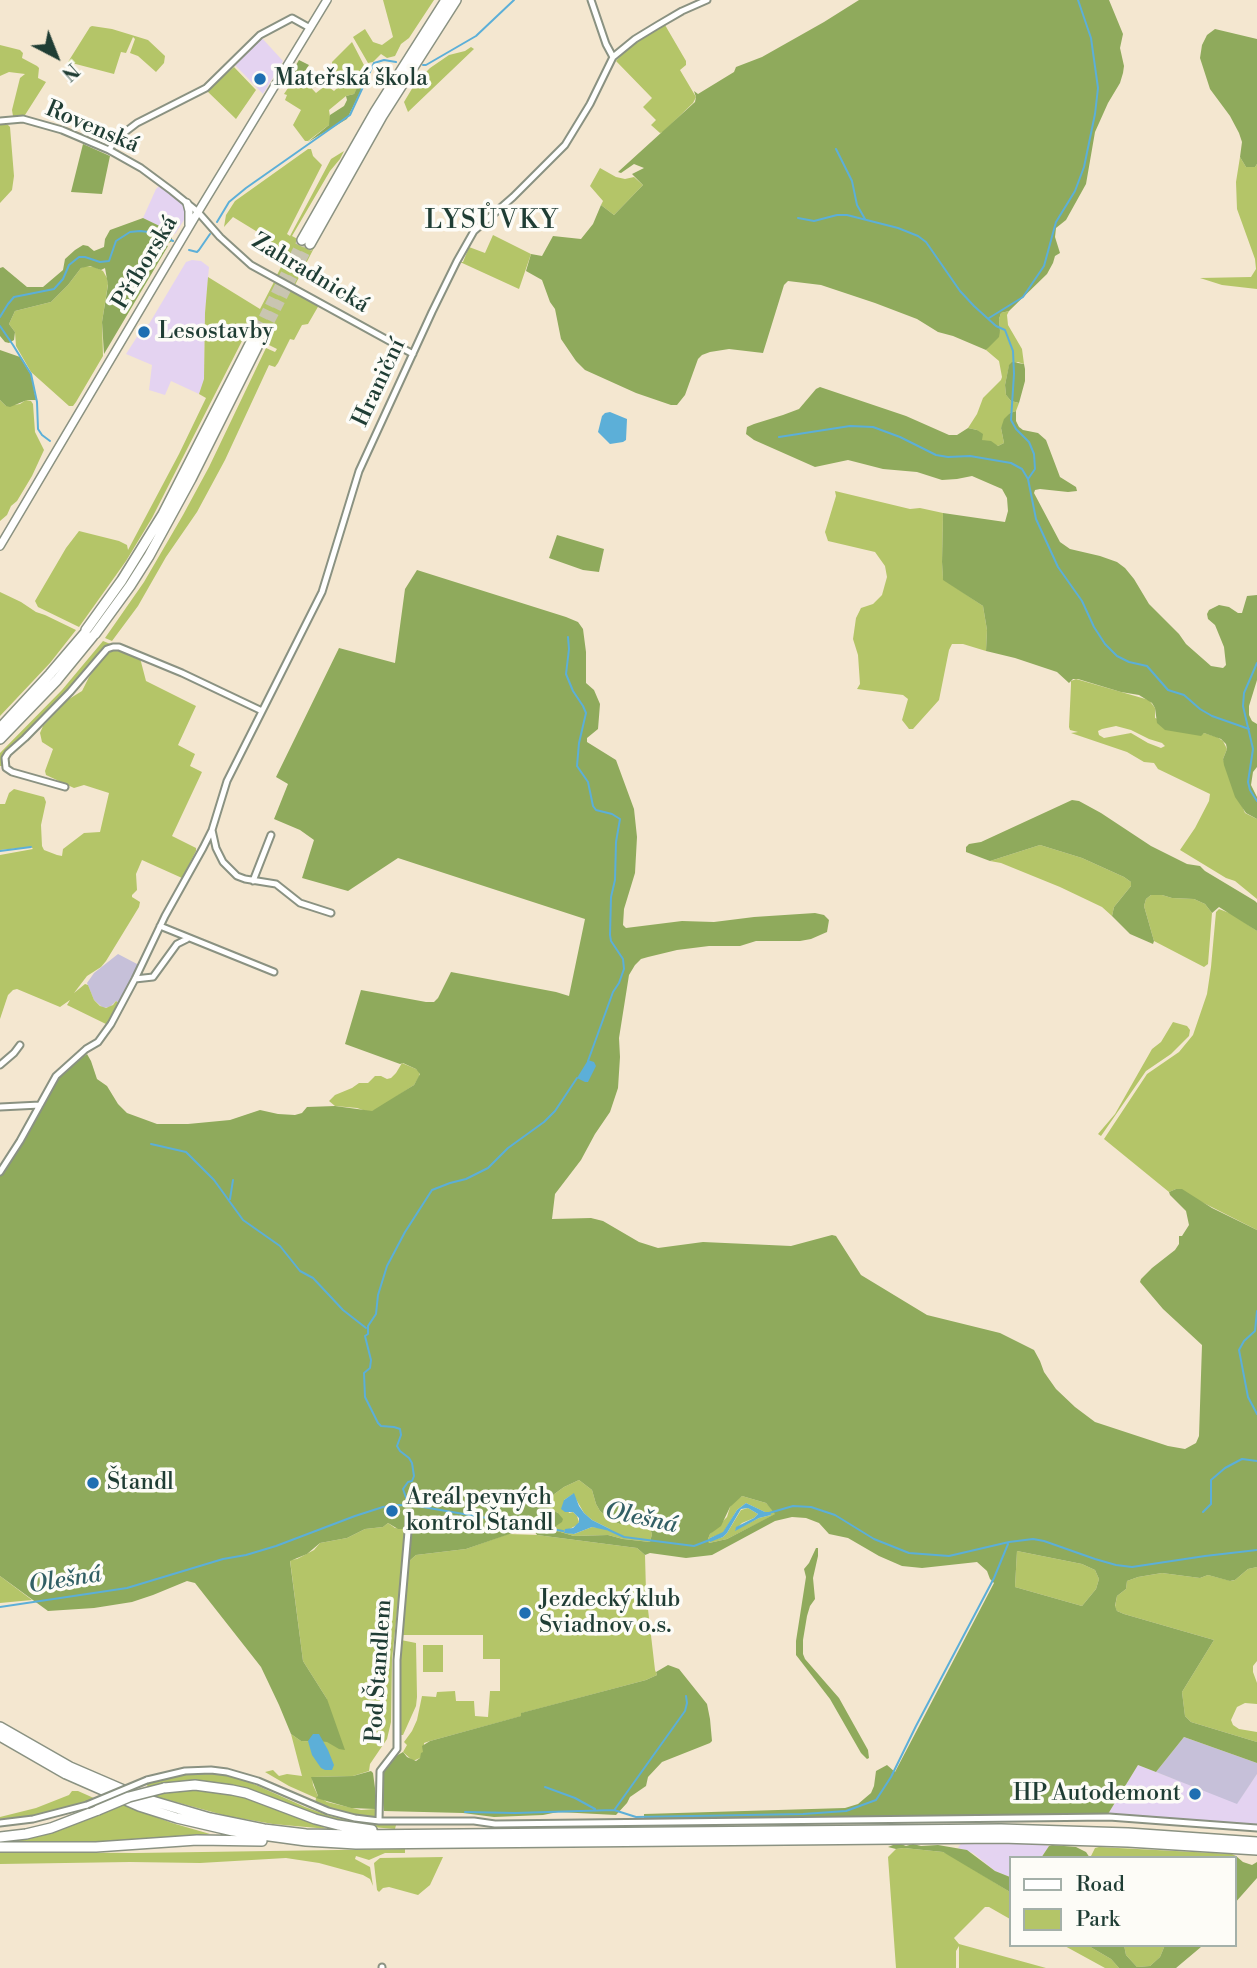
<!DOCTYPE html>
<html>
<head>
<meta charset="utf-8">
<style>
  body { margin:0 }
  #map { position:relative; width:1257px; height:1968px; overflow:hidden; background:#f4e7d0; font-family:"Libre Bodoni",serif }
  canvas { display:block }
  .legend { position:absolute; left:1009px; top:1856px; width:228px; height:91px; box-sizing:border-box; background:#fdfcf7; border:2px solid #a4b0a9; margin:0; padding:9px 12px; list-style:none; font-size:21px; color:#1f3d34 }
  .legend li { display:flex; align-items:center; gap:14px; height:35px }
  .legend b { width:35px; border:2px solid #a4b0a9 }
  .north { position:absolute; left:21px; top:21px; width:70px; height:70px; -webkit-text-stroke:5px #fdfcf7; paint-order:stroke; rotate:138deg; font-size:19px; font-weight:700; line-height:28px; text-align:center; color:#1f3d34 }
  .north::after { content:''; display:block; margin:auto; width:24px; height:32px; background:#1f3d34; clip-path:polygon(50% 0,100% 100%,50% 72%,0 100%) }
</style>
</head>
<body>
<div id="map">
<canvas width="1257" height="1968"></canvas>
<ul class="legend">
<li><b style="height:9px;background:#fff"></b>Road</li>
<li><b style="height:19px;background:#b4c568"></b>Park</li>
</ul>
<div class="north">N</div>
</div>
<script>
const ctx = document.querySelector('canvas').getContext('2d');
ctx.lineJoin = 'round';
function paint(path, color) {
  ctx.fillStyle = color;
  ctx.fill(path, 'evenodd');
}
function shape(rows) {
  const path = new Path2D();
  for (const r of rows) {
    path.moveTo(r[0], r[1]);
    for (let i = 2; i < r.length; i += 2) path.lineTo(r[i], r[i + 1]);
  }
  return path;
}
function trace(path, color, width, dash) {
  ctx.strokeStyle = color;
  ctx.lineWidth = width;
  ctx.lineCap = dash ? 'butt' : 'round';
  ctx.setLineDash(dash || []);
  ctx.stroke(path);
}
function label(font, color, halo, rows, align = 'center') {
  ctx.font = font + ' "Libre Bodoni",serif';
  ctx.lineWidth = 7;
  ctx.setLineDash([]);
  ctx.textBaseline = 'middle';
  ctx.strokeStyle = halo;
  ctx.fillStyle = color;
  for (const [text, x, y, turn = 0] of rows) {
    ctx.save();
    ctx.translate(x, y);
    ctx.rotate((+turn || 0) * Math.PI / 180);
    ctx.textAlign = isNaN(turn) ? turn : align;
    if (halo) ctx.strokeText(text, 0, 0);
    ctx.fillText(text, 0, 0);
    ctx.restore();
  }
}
const built = shape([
  [261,37,283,61,263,94,233,63],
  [161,184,182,204,186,211,184,220,175,234,143,218,156,189],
  [192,260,201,261,209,267,205,313,204,381,199,394,171,381,165,395,149,390,152,365,126,354,144,326,149,324,186,262],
  [1138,1765,1237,1803,1257,1774,1257,1826,1108,1814],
  [962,1842,1037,1843,1049,1846,1041,1858,1010,1858,1010,1877,995,1871,973,1853,958,1848]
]);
const industrial = shape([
  [118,954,139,965,119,1003,116,1001,110,1007,103,1008,94,1000,87,983,94,973],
  [1184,1737,1257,1763,1257,1774,1237,1804,1156,1772]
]);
const green = shape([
  [383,0,434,0,409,38,401,44,395,56,387,58,381,54,373,62,368,63,353,37,365,29,373,42,382,45,393,37],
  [665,25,686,61,686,65,680,70,696,97,693,103,663,132,660,133,651,125,656,120,643,107,652,98,616,61,629,46],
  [92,26,112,29,148,40,165,56,164,63,156,72,138,56,130,53,135,39,133,37,126,53,121,52,114,74,68,62,90,27],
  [352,42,366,69,360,83,354,94,346,96,329,110,331,123,329,125,308,141,305,141,293,125,301,110,285,100,287,95,284,94,292,82,301,77,316,93,326,85,334,91,341,84,332,68,332,62],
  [0,45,20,50,23,53,22,58,37,66,39,68,38,78,46,82,25,115,21,117,13,116,12,110,20,78,25,74,9,72,0,76],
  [471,47,474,49,408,112,404,102,416,82,430,68,449,55,465,51],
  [234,67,256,90,236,119,207,91],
  [0,125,8,125,10,127,14,176,12,190,0,203],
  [308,149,311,149,313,156,322,165,295,218,287,234,290,236,331,159,344,151,340,159,330,171,292,236,314,248,295,285,277,275,281,267,277,262,262,256,269,239,233,217,224,227,226,215,235,201],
  [1240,157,1246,167,1255,167,1257,164,1257,289,1222,285,1200,278,1251,277,1256,269,1255,259,1237,209,1236,182],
  [600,168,616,177,625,179,634,177,643,185,614,215,601,205,603,201,590,186],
  [493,235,531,254,519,289,460,262,463,262,469,247,485,253],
  [85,266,95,267,103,271,107,278,108,284,102,322,103,356,76,402,73,406,69,406,31,372,16,346,15,332,9,324,15,311,51,302,68,285,81,268],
  [208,277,260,309,274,282,319,305,308,324,302,325,294,340,290,339,278,363,275,367,269,365,225,460,197,512,166,557,138,606,112,641,105,638,144,582,183,515,209,467,266,348,275,352,277,349,265,343,269,334,249,322,240,332,239,336,243,339,152,518,126,561,79,627,38,607,35,601,66,548,79,531,119,541,127,545,128,550,179,454,206,398,199,394,204,379,205,313],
  [1009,311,1007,315,1008,325,1022,349,1024,364,1018,362,1009,366,1005,385,1006,395,1011,401,1019,403,1016,411,1010,413,1001,428,1004,443,998,446,981,440,977,430,968,428,977,414,983,398,1001,380,1002,377,999,361,986,350,1000,331,999,319,1001,313],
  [0,400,6,406,20,404,26,400,31,401,33,404,35,432,44,450,32,476,17,501,11,506,7,515,0,521],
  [835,491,910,509,920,508,943,513,942,562,943,579,983,606,987,630,986,651,963,644,952,644,949,650,939,700,913,729,909,729,902,720,908,699,903,695,857,689,860,684,858,655,853,639,856,618,861,608,873,604,882,595,887,577,885,566,875,552,828,541,825,532,836,496],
  [0,592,21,602,36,612,45,615,76,630,50,663,0,716,0,719],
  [103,641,113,645,4,755,1,760,2,766,0,766,0,753,62,690],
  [118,649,140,658,146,681,196,706,178,745,195,754,190,766,202,772,172,836,196,848,196,851,182,878,142,860,136,874,137,890,132,895,132,897,140,902,139,907,106,961,101,967,87,976,74,993,85,984,88,985,94,1000,100,1006,106,1008,113,1005,116,1001,119,1003,108,1025,67,1005,70,1000,60,1007,17,989,13,990,8,995,0,1019,0,855,33,849,31,847,0,850,0,804,5,804,9,793,14,789,44,797,46,802,41,825,42,846,44,850,57,855,62,856,63,849,84,833,100,832,109,793,84,785,74,788,46,775,45,771,53,749,42,742,40,733,43,726,69,699,82,691,89,677,100,662,110,652],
  [1076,679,1149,700,1155,708,1155,718,1202,734,1204,733,1217,737,1223,741,1227,749,1223,759,1245,813,1257,819,1257,899,1235,881,1226,878,1180,850,1195,828,1209,801,1210,794,1158,769,1154,763,1144,762,1127,752,1071,733,1078,732,1070,730,1069,727,1071,685,1071,681],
  [1116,726,1131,730,1149,739,1162,743,1165,746,1161,748,1148,743,1131,733,1104,738,1099,735,1098,731,1102,729],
  [1040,845,1082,858,1124,877,1131,882,1131,886,1114,907,1112,916,1102,907,1060,887,1001,863,990,861],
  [1151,895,1162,895,1172,898,1194,899,1205,904,1212,913,1208,964,1204,967,1154,941,1144,906,1146,899],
  [1219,909,1232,914,1257,931,1257,1230,1176,1189,1169,1192,1104,1139,1147,1074,1179,1052,1193,1035,1207,994,1211,967,1216,912],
  [1173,1022,1187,1026,1190,1030,1189,1036,1171,1054,1146,1071,1101,1136,1098,1134,1115,1114,1152,1049,1161,1042],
  [402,1063,416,1069,420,1072,419,1077,414,1085,376,1110,369,1112,357,1108,335,1106,329,1101,335,1095,352,1088,359,1083,368,1083,375,1076,381,1076,387,1079,391,1078,396,1073],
  [579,1480,592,1490,596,1504,600,1511,611,1520,620,1524,649,1526,652,1534,650,1542,623,1539,608,1535,574,1536,557,1531,555,1527,558,1513,544,1506,553,1495,564,1487],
  [573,1494,584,1513,592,1520,610,1529,592,1527,574,1534,564,1532,577,1525,579,1522,577,1516,573,1512,569,1513,564,1500],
  [742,1496,766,1503,776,1514,727,1539,709,1543,708,1539,710,1534,727,1517,730,1507,733,1502],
  [746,1503,771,1515,759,1518,735,1530,742,1523,754,1518,758,1514,748,1508,741,1510,727,1533,723,1537,710,1541,710,1538,723,1533,737,1510],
  [388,1523,395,1528,406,1529,392,1659,391,1722,387,1739,370,1764,369,1771,353,1776,312,1777,313,1785,318,1796,327,1802,361,1810,375,1809,375,1816,369,1817,340,1812,315,1804,316,1798,289,1786,265,1772,273,1770,279,1776,287,1774,302,1776,291,1734,301,1741,327,1742,327,1699,303,1661,290,1560,297,1559,314,1550,320,1543,347,1538,365,1529,383,1527],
  [508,1534,537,1535,637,1548,645,1555,646,1592,655,1670,657,1675,646,1680,522,1713,522,1716,430,1741,424,1743,424,1752,420,1758,413,1761,403,1752,407,1745,404,1742,412,1731,417,1720,422,1696,436,1697,437,1692,455,1691,456,1701,474,1701,475,1716,488,1717,490,1691,500,1691,500,1659,483,1659,483,1635,401,1635,407,1563,416,1555,466,1549],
  [1017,1551,1082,1564,1095,1570,1099,1579,1096,1589,1082,1606,1015,1587],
  [1257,1567,1257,1661,1253,1666,1253,1672,1257,1683,1257,1704,1245,1703,1237,1707,1231,1720,1233,1725,1239,1729,1257,1732,1257,1742,1191,1722,1185,1716,1182,1692,1214,1640,1124,1614,1117,1611,1115,1607,1117,1596,1126,1589,1127,1581,1138,1577,1162,1573,1200,1578,1208,1575,1231,1581,1235,1580,1248,1569],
  [0,1576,32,1600,0,1603],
  [401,1640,416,1643,417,1697,416,1706,403,1735,401,1735,400,1681],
  [423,1645,443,1645,443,1672,423,1672],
  [197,1772,238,1777,305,1807,330,1816,361,1823,396,1825,395,1829,360,1826,313,1815,251,1790,225,1784,201,1781,167,1783,148,1787,146,1783,177,1774],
  [184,1789,208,1789,250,1797,328,1829,273,1824,227,1816,150,1795],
  [72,1791,78,1791,96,1799,46,1813,0,1821,0,1817,36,1808,69,1795],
  [121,1804,172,1823,210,1834,101,1843,12,1843,2,1841,52,1832],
  [1099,1847,1232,1854,1236,1856,1234,1860,1234,1858,1090,1858,1095,1848],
  [904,1848,943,1852,950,1855,1010,1892,1010,1919,989,1907,985,1907,954,1938,959,1944,1046,1968,959,1968,959,1946,956,1951,956,1968,896,1968,888,1857,896,1849],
  [405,1849,405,1853,385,1853,369,1860,356,1856,355,1859,370,1867,373,1886,370,1879,363,1875,319,1863,286,1858,200,1863,130,1862,0,1864,0,1852,135,1853],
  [443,1857,430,1885,418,1895,389,1887,383,1888,379,1892,377,1890,374,1863,380,1858],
  [1063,1945,1087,1945,1111,1959,1119,1968,1105,1968],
  [1124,1945,1165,1945,1160,1957,1150,1966,1137,1967,1126,1955]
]);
const forest = shape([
  [859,0,1109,0,1123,34,1120,48,1124,66,1123,73,1120,83,1108,103,1095,132,1086,184,1066,220,1056,228,1055,237,1060,253,1055,256,1053,263,1047,274,1009,311,1001,313,999,319,1000,331,999,337,986,350,953,336,938,332,917,319,875,303,821,285,788,281,784,285,763,353,729,349,710,352,702,355,698,359,685,395,677,405,671,405,636,393,585,370,576,361,561,339,555,309,550,302,542,280,526,271,531,254,542,256,553,236,581,239,593,224,601,205,614,215,643,185,632,174,644,168,634,164,621,173,618,172,695,102,696,97,694,91,698,94,734,72,736,67,762,57,824,22],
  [1215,29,1257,39,1257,164,1255,167,1246,167,1240,157,1242,142,1239,133,1230,116,1210,89,1200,58,1202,45,1207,35],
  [299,60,309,65,301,77,295,80,290,75],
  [366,69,369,70,363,86,347,119,308,142,329,125,330,115,344,106,347,100,346,96,354,94],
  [83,144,110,156,102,194,71,192],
  [143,218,172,232,172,241,165,245,168,246,104,354,102,322,108,285,105,268,101,270,90,266,81,268,68,285,51,302,15,311,9,324,15,332,14,340,9,343,5,342,0,336,0,268,3,267,27,287,43,287,63,270,65,259,75,250,83,245,88,246,94,251,104,247,105,239,110,230],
  [0,350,20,357,31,375,36,400,27,400,10,407,6,406,0,400],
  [1012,362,1024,364,1025,369,1025,381,1019,403,1011,401,1006,395,1005,385,1009,365],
  [820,387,906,416,949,435,957,435,968,428,977,430,983,434,982,440,991,441,998,446,1004,443,1001,428,1004,419,1010,413,1016,411,1016,421,1019,427,1023,430,1038,433,1046,440,1060,477,1076,487,1077,491,1068,492,1040,489,1035,490,1034,493,1060,542,1070,549,1100,556,1117,562,1125,568,1134,579,1149,604,1179,634,1186,644,1211,666,1223,668,1226,665,1224,647,1215,625,1208,619,1207,614,1209,610,1219,605,1229,607,1238,613,1242,613,1247,596,1257,595,1257,680,1249,706,1249,715,1252,721,1257,724,1257,767,1253,772,1251,785,1257,797,1257,819,1246,813,1235,797,1224,765,1223,759,1227,749,1226,744,1221,739,1204,733,1201,736,1165,730,1157,723,1155,708,1152,703,1139,695,1121,692,1078,679,1073,679,1069,683,1057,672,1015,658,986,651,987,630,983,606,943,580,942,562,943,513,1005,522,1008,511,1007,498,1002,489,972,476,957,479,942,480,917,472,883,469,848,460,815,467,754,440,746,434,747,427,754,424,783,415,799,409,816,389],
  [557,535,604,549,599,572,583,570,549,558],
  [417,570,566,617,578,622,583,629,586,652,586,683,594,690,600,704,598,729,587,738,587,742,616,760,634,809,637,837,635,873,624,909,623,925,626,928,682,921,714,922,754,917,815,913,824,915,829,920,827,932,811,939,800,941,756,941,740,946,709,946,677,950,648,957,641,959,635,965,629,975,619,1038,620,1057,618,1088,610,1112,595,1134,581,1160,555,1194,552,1219,591,1218,603,1221,639,1242,658,1248,703,1242,791,1246,832,1235,836,1236,861,1275,927,1315,1000,1333,1034,1350,1040,1361,1044,1372,1056,1389,1075,1407,1095,1422,1168,1446,1185,1449,1196,1443,1199,1436,1202,1345,1163,1309,1140,1282,1141,1279,1152,1268,1175,1250,1179,1244,1179,1236,1182,1236,1189,1225,1186,1211,1170,1195,1169,1192,1176,1189,1182,1189,1212,1208,1257,1230,1257,1567,1248,1569,1235,1580,1230,1581,1208,1575,1200,1578,1162,1573,1138,1577,1127,1581,1126,1589,1117,1596,1115,1606,1117,1611,1124,1614,1214,1640,1182,1692,1185,1716,1191,1722,1257,1742,1257,1763,1184,1737,1156,1772,1138,1765,1108,1814,644,1819,644,1814,845,1808,858,1804,871,1793,874,1786,876,1771,887,1765,895,1772,994,1583,990,1579,987,1571,977,1562,922,1568,902,1566,879,1556,848,1538,829,1534,819,1523,806,1518,792,1517,775,1521,712,1555,686,1558,650,1553,645,1555,637,1548,537,1535,533,1529,524,1529,466,1549,416,1555,407,1563,411,1513,407,1518,406,1529,398,1529,388,1523,383,1527,365,1529,347,1538,320,1543,307,1554,290,1561,303,1661,327,1699,345,1750,339,1749,327,1742,301,1741,291,1734,279,1705,261,1667,195,1583,187,1581,153,1595,132,1602,94,1608,48,1611,0,1576,0,1175,34,1121,55,1079,87,1054,91,1061,97,1079,107,1086,118,1104,127,1113,157,1124,188,1124,230,1120,260,1110,278,1114,295,1115,302,1113,307,1107,335,1106,372,1111,414,1085,420,1074,416,1069,403,1063,400,1064,345,1044,361,990,426,1002,434,1002,438,998,451,972,556,992,569,996,585,919,398,858,348,891,302,878,314,840,300,830,274,819,288,784,276,777,339,648,395,663,405,589],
  [579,1480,592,1490,596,1504,600,1511,611,1520,620,1524,649,1526,652,1534,650,1542,623,1539,608,1535,574,1536,557,1531,556,1526,562,1522,563,1519,558,1513,545,1506,553,1495,564,1487],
  [742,1496,766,1503,775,1514,727,1539,709,1543,708,1539,710,1534,721,1526,730,1507],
  [1017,1551,1082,1564,1095,1570,1099,1579,1096,1589,1082,1606,1015,1587],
  [1072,800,1079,801,1101,813,1151,846,1187,864,1200,866,1205,871,1255,901,1257,903,1257,931,1219,907,1212,913,1205,904,1194,899,1172,898,1162,895,1151,895,1146,899,1144,906,1154,941,1153,944,1130,934,1112,916,1114,907,1131,886,1131,882,1124,877,1082,858,1040,845,990,861,966,852,966,847,969,844,981,842],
  [816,1548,818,1548,818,1556,813,1578,815,1599,810,1606,807,1616,803,1640,803,1654,805,1659,839,1698,868,1750,869,1758,867,1759,861,1753,830,1699,796,1655,796,1641,806,1577,804,1569,809,1563],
  [668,1665,679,1669,707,1704,710,1719,712,1741,710,1743,662,1762,648,1777,646,1786,630,1797,627,1803,616,1815,558,1812,543,1815,494,1817,463,1813,384,1811,380,1778,382,1771,391,1759,403,1752,407,1757,416,1761,420,1758,421,1753,423,1752,422,1746,430,1741,521,1716,521,1713,646,1680,657,1675,656,1672],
  [371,1771,373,1773,375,1788,375,1809,351,1808,316,1798,318,1796,311,1777,353,1776],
  [898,1843,906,1846,913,1844,921,1846,938,1845,967,1850,995,1871,1010,1877,1010,1892,943,1852,904,1848,896,1849,888,1847],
  [1052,1845,1076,1847,1086,1852,1090,1858,1041,1858,1049,1846],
  [1236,1856,1243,1862,1252,1865,1257,1862,1257,1878,1234,1904,1234,1860],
  [1087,1945,1124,1945,1126,1955,1137,1967,1150,1966,1160,1957,1165,1945,1218,1945,1201,1947,1176,1968,1119,1968,1111,1959]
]);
const water = shape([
  [610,412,627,419,626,440,623,442,610,444,598,432,602,416,605,413],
  [588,1060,594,1062,596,1066,588,1082,585,1082,577,1078],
  [574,1493,579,1506,584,1513,592,1520,610,1529,610,1531,592,1527,574,1534,564,1533,565,1529,573,1528,579,1522,579,1518,573,1512,565,1512,561,1509,564,1500],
  [746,1503,765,1512,770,1512,771,1515,759,1518,735,1531,736,1527,754,1518,758,1514,748,1508,741,1509,727,1533,723,1537,710,1542,710,1538,723,1532,737,1510],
  [313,1734,319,1734,328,1750,334,1765,332,1770,325,1770,321,1768,312,1755,308,1741]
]);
const stream = shape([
  [423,65,426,65,476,36,514,0],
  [836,149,852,181,857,205,865,219],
  [798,218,814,221,837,215,847,215,898,228,918,236,926,242,960,291,974,306,996,326,1005,330,1013,351,1014,374,1011,420,1016,429,1029,442,1034,454,1035,469,1028,479,1036,519,1058,567,1082,601,1094,627,1105,644,1117,656,1129,662,1147,666,1168,690,1184,695,1200,709,1212,716,1249,729],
  [217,222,229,202,246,188,350,115,374,63,384,60,396,62],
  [189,250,197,252,199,250,210,234],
  [0,317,8,304,14,297,54,289,63,279,69,265,79,257,85,257,100,262,109,261,116,241,130,232,140,231,157,233,173,241],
  [989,318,1023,297,1044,266,1056,222,1075,191,1084,167,1095,114,1098,88,1091,38,1078,0],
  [0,326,13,345,31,374,37,402,38,429,42,435,50,441],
  [779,437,850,426,873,427,900,437,936,455,948,457,970,456,1011,463,1022,469,1028,479],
  [568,637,569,649,566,674,573,691,583,706,586,713,579,743,577,766,588,782,593,806,596,810,612,814,620,819,616,842,615,880,611,897,610,935,611,941,623,959,624,969,619,983,613,992,588,1061],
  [1257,663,1244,693,1243,706,1253,749,1248,782,1250,790,1257,801],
  [0,851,31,847],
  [151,1144,186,1152,214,1180,243,1220,280,1246,300,1271,313,1278,343,1310,366,1328],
  [230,1199,233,1180],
  [1257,1311,1255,1331,1244,1341,1239,1350,1248,1397,1257,1414],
  [409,1506,403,1489,408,1482,412,1481,414,1476,412,1463,409,1458,400,1451,397,1446,401,1435,400,1429,394,1427,381,1426,378,1423,365,1397,364,1373,370,1368,371,1360,365,1336,368,1334,368,1326,376,1314,378,1295,387,1266,405,1232,432,1190,450,1183,466,1179,488,1168,508,1148,544,1122,555,1111,577,1078],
  [1203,1512,1211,1504,1211,1480,1225,1468,1242,1459,1257,1461],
  [769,1513,793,1506,811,1507,835,1515,874,1539,909,1553,949,1556,1009,1542,1033,1539,1044,1541,1095,1559,1116,1565,1132,1567,1205,1556,1257,1550],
  [609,1530,624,1537,694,1546,712,1539],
  [0,1607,127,1588,223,1559,246,1555,276,1546,355,1516,383,1507,399,1505,417,1506,563,1531],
  [545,1787,575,1798,595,1809],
  [615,1809,685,1711,687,1703,686,1696],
  [465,1812,515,1813,614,1810,636,1817,803,1814,846,1811,876,1800,891,1777,916,1726,994,1578,1008,1544]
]);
const highwayTunnel = shape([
  [251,342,302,240],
  [258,345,310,244]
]);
const street = shape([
  [591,0,606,44,613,57],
  [0,121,23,119,62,130,109,150,141,168,172,191,198,212,220,237,251,265,413,354],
  [109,150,116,139,137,123,206,88,260,35,292,18,310,28],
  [65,787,12,772,6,768,5,758,8,753,25,738,70,692,100,657,107,649,113,647,119,647,182,673,262,711],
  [212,830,216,848,223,862,237,876,245,879,276,884,300,903,331,913],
  [253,881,271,835],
  [160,926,274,972],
  [135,979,153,977,177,944,187,939],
  [0,1065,14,1053,20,1045],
  [0,1107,40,1105],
  [0,1172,20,1141,56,1076,86,1049,98,1042,111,1024,135,979,165,916,203,848,212,830,227,781,322,592,359,471,432,312,457,261,474,231,513,197,565,145,590,104,613,57,635,39,658,25,682,11,707,0],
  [147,1780,185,1771,211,1770,227,1772,258,1781,328,1811,355,1818,379,1821,474,1821,495,1824,1109,1817,1257,1828],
  [379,1821,380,1771,397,1749,397,1660,409,1520],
  [0,1823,33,1819,87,1805],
  [382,1967,382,1968]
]);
const secondary = shape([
  [187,203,189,211,189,225],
  [0,546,198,212,327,0]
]);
const highway = shape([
  [302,240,375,112,446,0],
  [310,244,382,116,456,0],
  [86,630,122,580,163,514,251,342],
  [95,634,130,586,149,556,191,479,258,345],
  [0,728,50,674,85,633],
  [0,739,57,680,93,636],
  [0,1727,70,1767,142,1798,210,1818,264,1829,306,1834,354,1835,1001,1829,1128,1833,1257,1842],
  [0,1736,66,1774,139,1806,177,1818,233,1831,306,1841,356,1844,1001,1838,1128,1842,1257,1850],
  [164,1788,195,1785,232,1790,246,1793,315,1819,338,1825,372,1830],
  [0,1837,26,1834,51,1828,98,1810],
  [0,1847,96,1847,197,1840,262,1841]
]);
const streetBridge = shape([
  [87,1805,147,1780]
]);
const highwayBridge = shape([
  [98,1810,129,1797,164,1788]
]);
const markers = [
  [260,79,7,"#1f6fb2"],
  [144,332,7,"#1f6fb2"],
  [93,1483,7,"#1f6fb2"],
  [392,1511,7,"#1f6fb2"],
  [525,1613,7,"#1f6fb2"],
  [1195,1794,7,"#1f6fb2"]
];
const poiNames = [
  ["Mateřská škola",274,79],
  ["Lesostavby",158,332],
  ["Štandl",107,1483],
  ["Areál pevných",406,1498],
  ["kontrol Štandl",406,1524],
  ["Jezdecký klub",539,1600],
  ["Sviadnov o.s.",539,1626],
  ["HP Autodemont",1181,1794,"right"]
];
const streetNames = [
  ["Rovenská",92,128,23],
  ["Příborská",146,263,-59],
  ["Zahradnická",310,274,31],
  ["Hraniční",380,383,-65],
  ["Pod Štandlem",380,1671,-86]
];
const waterNames = [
  ["Olešná",641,1519,12],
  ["Olešná",65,1581,-9]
];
const quarterNames = [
  ["LYSŮVKY",492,222]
];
paint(built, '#e4d3f1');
paint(industrial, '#c6c0d9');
paint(green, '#b4c568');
paint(forest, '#8faa5c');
paint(water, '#5cafd8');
trace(stream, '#5cafd8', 2);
trace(highwayTunnel, '#c9c5b1', 9, [9, 4.5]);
trace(street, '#8a9282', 9);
trace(secondary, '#8a9282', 10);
trace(highway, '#8a9282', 12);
trace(street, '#fff', 5);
trace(secondary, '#fff', 7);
trace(highway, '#fff', 9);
trace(streetBridge, '#8a9282', 9, []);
trace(highwayBridge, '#8a9282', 12, []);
trace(streetBridge, '#fff', 5);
trace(highwayBridge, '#fff', 9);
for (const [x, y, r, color] of markers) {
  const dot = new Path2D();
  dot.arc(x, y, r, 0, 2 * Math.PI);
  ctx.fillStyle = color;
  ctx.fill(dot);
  trace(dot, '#fdfcf7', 2.5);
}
label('23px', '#1f3d34', '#fdfcf7', poiNames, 'left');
label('23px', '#1f3d34', '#fdfcf7', streetNames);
label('italic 24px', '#315f65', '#fdfcf7', waterNames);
ctx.letterSpacing = '2px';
label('26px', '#1f3d34', '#fdfcf7', quarterNames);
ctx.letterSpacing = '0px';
</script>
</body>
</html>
